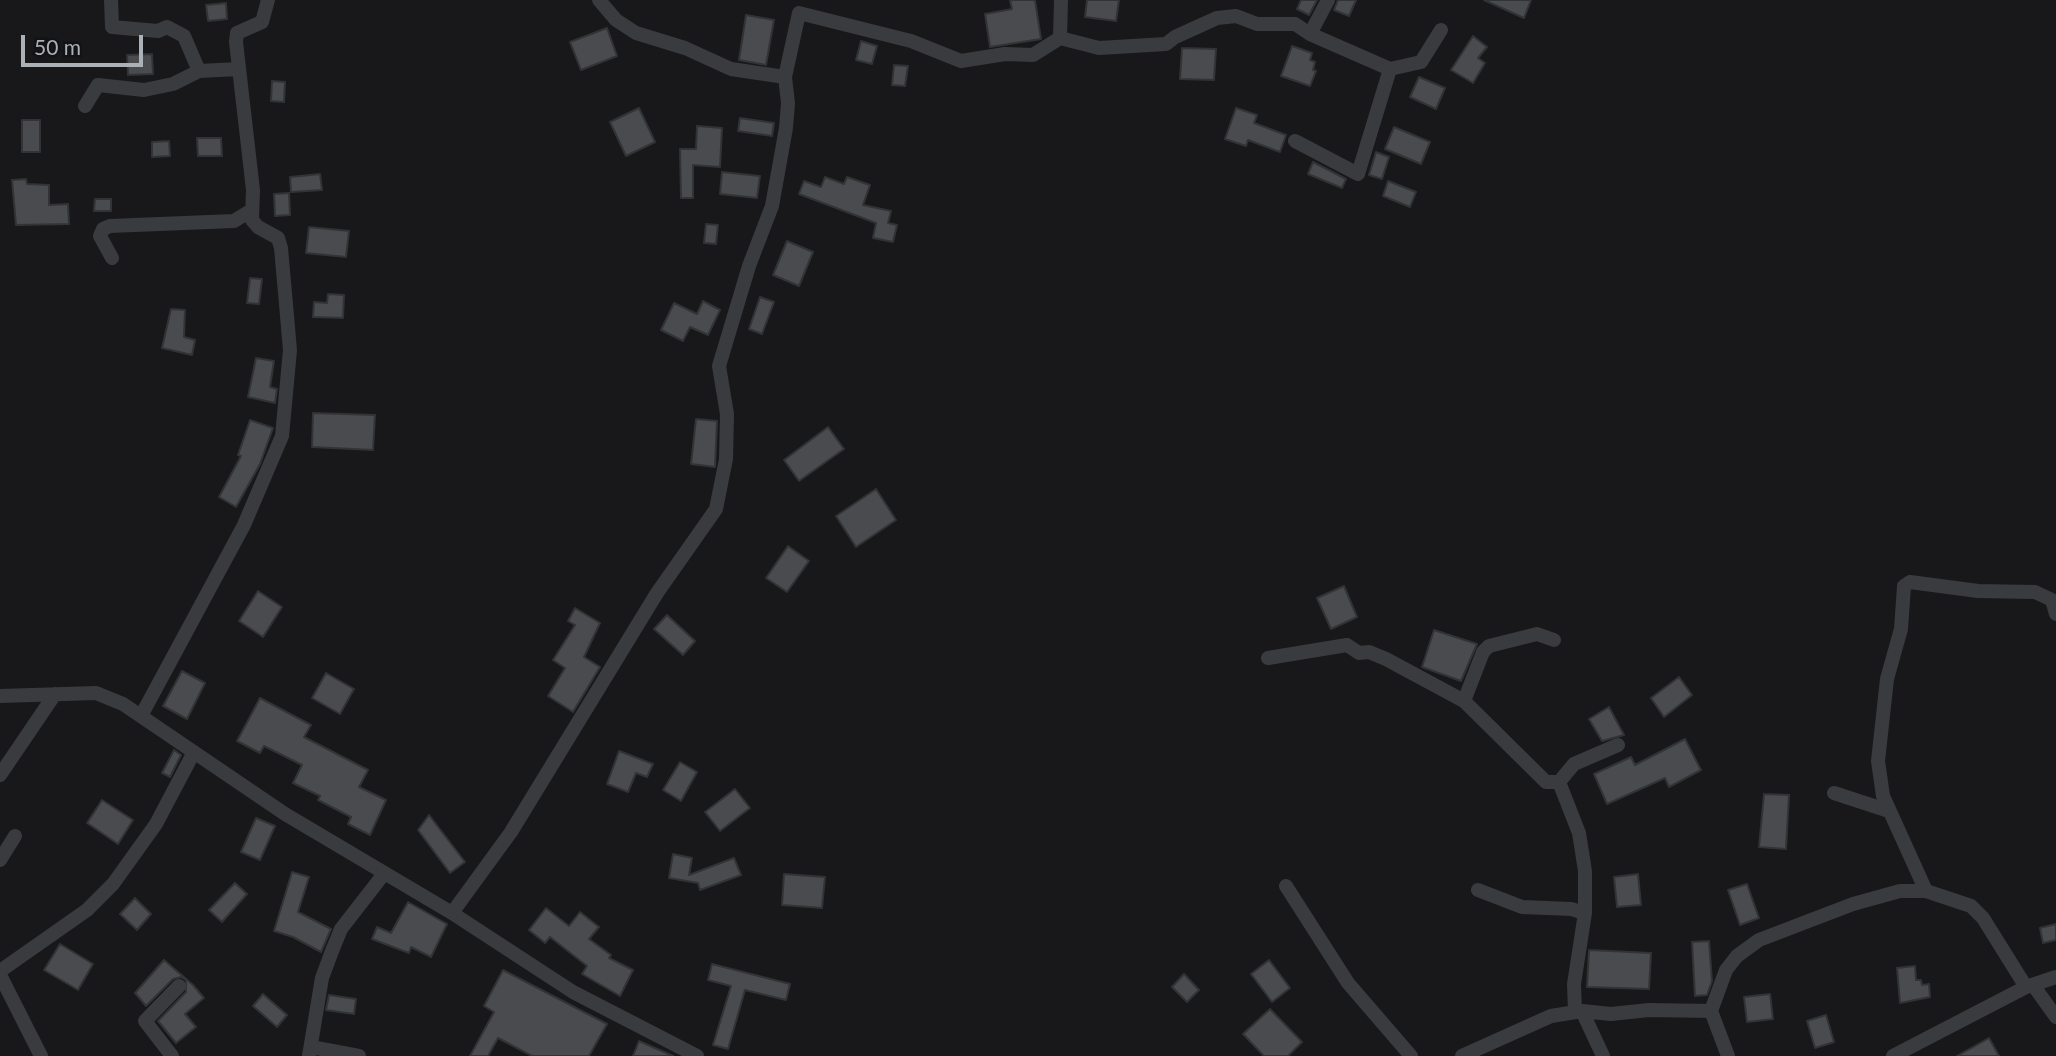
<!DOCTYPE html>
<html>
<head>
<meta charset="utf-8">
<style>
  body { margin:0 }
  #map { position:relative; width:2056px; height:1056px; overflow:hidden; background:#18181a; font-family:Lato,sans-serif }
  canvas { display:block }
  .scale { position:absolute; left:21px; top:35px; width:122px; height:32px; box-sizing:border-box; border:4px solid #acb1b8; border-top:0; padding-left:9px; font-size:21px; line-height:24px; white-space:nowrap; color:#acb1b8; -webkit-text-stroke:5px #131315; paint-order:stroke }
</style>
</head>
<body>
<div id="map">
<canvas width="2056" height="1056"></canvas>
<div class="scale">50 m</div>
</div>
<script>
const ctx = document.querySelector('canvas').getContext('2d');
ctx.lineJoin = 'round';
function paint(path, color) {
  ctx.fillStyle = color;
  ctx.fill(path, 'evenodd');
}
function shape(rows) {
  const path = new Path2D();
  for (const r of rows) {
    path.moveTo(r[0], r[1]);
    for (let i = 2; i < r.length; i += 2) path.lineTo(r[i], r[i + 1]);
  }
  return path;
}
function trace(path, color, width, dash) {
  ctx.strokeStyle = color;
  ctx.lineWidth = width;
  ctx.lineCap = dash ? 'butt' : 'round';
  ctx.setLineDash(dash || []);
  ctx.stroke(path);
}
const building = shape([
  [1010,0,1035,0,1041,39,990,47,985,14,1012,9,1010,0],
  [1087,0,1119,0,1116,21,1085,17,1087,0],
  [1301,0,1317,0,1309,15,1297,9,1301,0],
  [1338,0,1356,0,1349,16,1334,10,1338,0],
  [1484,0,1531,0,1524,18,1484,0],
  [226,3,227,19,208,21,206,5,226,3],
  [746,15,774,20,766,65,739,60,746,15],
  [607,28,617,56,581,70,570,42,607,28],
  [1473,36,1487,47,1478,58,1485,63,1473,83,1451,70,1473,36],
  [861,41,877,46,872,64,856,60,861,41],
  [1292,46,1312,53,1310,60,1315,62,1313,70,1316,71,1310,86,1281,76,1292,46],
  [1182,48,1216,49,1214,80,1180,79,1182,48],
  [152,54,153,74,128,75,127,55,152,54],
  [894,65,908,66,905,86,892,85,894,65],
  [1419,77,1445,88,1436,109,1410,97,1419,77],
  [272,81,285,82,284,102,271,101,272,81],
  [639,108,655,142,626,156,610,122,639,108],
  [1236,108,1257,115,1254,123,1286,135,1280,152,1248,140,1246,146,1225,139,1236,108],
  [740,118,774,123,772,136,738,131,740,118],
  [22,120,40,120,40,152,22,152,22,120],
  [697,126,722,128,720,167,693,165,693,198,681,198,680,149,696,149,697,126],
  [1394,127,1430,142,1421,164,1385,149,1394,127],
  [197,138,221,138,222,156,198,156,197,138],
  [169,141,170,156,152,157,152,142,169,141],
  [1376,152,1389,157,1382,179,1369,175,1376,152],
  [1313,162,1346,179,1342,188,1308,174,1313,162],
  [722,172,760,176,757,198,720,194,722,172],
  [320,174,322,190,291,192,290,177,320,174],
  [825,177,844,184,847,177,870,185,863,205,891,211,888,223,897,225,893,242,873,238,876,223,799,194,804,181,821,187,825,177],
  [26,179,27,184,49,185,49,205,68,204,69,224,16,225,12,180,26,179],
  [1388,181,1416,192,1410,207,1383,196,1388,181],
  [289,193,290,215,275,216,274,194,289,193],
  [95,199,111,199,111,211,94,211,95,199],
  [706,224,718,225,716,244,704,243,706,224],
  [309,227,349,231,346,257,306,253,309,227],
  [787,241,813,252,799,286,773,275,787,241],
  [250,278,262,279,259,304,247,303,250,278],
  [328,294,344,295,343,318,313,317,314,302,327,303,328,294],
  [760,297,774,302,762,334,749,329,760,297],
  [703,301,720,310,708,335,690,327,683,341,661,330,674,303,697,314,703,301],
  [171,309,185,310,184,337,195,340,192,355,162,348,171,309],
  [256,358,274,361,270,387,277,389,275,403,248,397,256,358],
  [313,413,375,415,373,450,312,447,313,413],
  [696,419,717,421,715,467,691,464,696,419],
  [250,420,273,428,260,464,236,507,219,497,241,456,238,455,250,420],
  [828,427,844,449,799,481,784,460,828,427],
  [876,489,896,520,856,547,836,516,876,489],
  [788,546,809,561,787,592,766,578,788,546],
  [1344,586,1357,617,1331,629,1317,598,1344,586],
  [258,591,282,607,263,637,239,621,258,591],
  [575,608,600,623,584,657,600,667,573,712,548,696,565,668,553,660,575,625,568,621,575,608],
  [667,615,695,641,683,655,654,629,667,615],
  [1434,630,1477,644,1461,681,1422,667,1434,630],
  [182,671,205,683,187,719,163,706,182,671],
  [326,673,354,689,340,714,312,698,326,673],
  [1679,677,1692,695,1664,717,1651,698,1679,677],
  [260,698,311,725,304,737,368,770,359,787,386,800,370,835,348,824,351,817,318,800,320,796,293,783,302,765,264,746,260,753,237,741,260,698],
  [1609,707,1624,735,1602,741,1589,719,1609,707],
  [1685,739,1701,770,1669,787,1665,778,1607,804,1594,774,1631,757,1635,765,1685,739],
  [174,750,181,755,170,777,162,773,174,750],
  [619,751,653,764,647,777,636,773,628,792,607,784,619,751],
  [680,762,697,772,681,801,663,790,680,762],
  [735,789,750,808,720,831,705,812,735,789],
  [1764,794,1789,795,1786,849,1759,847,1764,794],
  [102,800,133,820,118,844,87,823,102,800],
  [429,815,465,862,450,873,418,830,429,815],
  [256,818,275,826,260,860,241,852,256,818],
  [673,854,692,858,689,875,734,858,741,875,700,890,698,883,669,878,673,854],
  [292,872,309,877,298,912,331,929,321,952,293,937,274,931,292,872],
  [784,874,825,877,822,908,782,905,784,874],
  [1638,874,1641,905,1617,907,1614,877,1638,874],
  [235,883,247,894,222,922,209,910,235,883],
  [1747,884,1759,918,1740,925,1728,890,1747,884],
  [135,898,151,914,137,930,120,914,135,898],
  [408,902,447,924,431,957,411,947,409,953,372,939,377,927,391,933,408,902],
  [546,908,569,926,580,912,599,927,589,939,611,955,609,958,633,970,620,996,582,974,587,966,550,937,545,943,529,930,546,908],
  [2056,924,2056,940,2043,943,2040,928,2056,924],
  [1709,941,1712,981,1707,995,1695,996,1692,942,1709,941],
  [60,944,93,964,78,990,44,970,60,944],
  [1589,950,1651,953,1649,989,1587,987,1589,950],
  [164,960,193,985,204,998,185,1014,196,1027,176,1043,158,1021,186,992,186,980,181,977,173,979,146,1006,135,993,164,960],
  [1269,960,1290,988,1272,1002,1251,974,1269,960],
  [712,964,790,984,786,1000,745,990,728,1049,713,1045,731,986,708,980,712,964],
  [1915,966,1916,980,1921,980,1922,985,1929,984,1930,997,1900,1003,1897,968,1915,966],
  [503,970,607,1024,589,1056,532,1056,498,1038,488,1056,470,1056,494,1012,484,1006,503,970],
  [1184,974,1199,990,1187,1002,1172,987,1184,974],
  [263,994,287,1015,277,1027,253,1006,263,994],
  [1770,994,1773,1019,1747,1022,1744,997,1770,994],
  [329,995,356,999,354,1014,326,1010,329,995],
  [1270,1009,1302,1042,1288,1056,1264,1056,1243,1034,1270,1009],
  [1826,1015,1834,1042,1815,1048,1807,1021,1826,1015],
  [1989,1038,1999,1056,1957,1056,1989,1038],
  [639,1041,673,1056,633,1056,639,1041]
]);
const minor = shape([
  [111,0,112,27,158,31,167,27,184,36,199,71,239,69],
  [599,0,616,20,636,33,685,48,731,69,785,77],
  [1310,34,1328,0],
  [1060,38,1061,0],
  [85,106,98,85,144,90,173,84,199,71],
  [1295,141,1358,174,1390,69],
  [112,258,100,236,103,229,110,226,234,221,252,210],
  [1268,658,1347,645,1359,653,1369,652,1386,659,1464,701,1546,782,1559,782,1579,833,1585,871,1585,913,1574,984,1575,1012],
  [0,696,96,693,123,704,285,814,452,913,573,992,697,1056],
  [1464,701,1483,652,1489,646,1537,634,1554,640],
  [141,716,244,525,282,436,290,350,281,248,278,238,258,227,252,220,253,190,236,42,237,33,262,22,268,0],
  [0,775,55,694],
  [1559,782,1574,764,1618,745],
  [1834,793,1889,811],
  [0,860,15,836],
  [1286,886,1348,983,1411,1056],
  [1478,890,1522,907,1571,909,1585,913],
  [1926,891,1883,796,1878,761,1887,679,1901,629,1904,586,1910,582,1978,591,2035,592,2052,600,2056,614],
  [452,913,511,832,657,593,716,509,726,459,727,414,719,366,749,266,772,206,786,128,788,103,785,77,799,13,911,41,961,61,1005,54,1033,55,1060,38,1099,48,1166,44,1175,37,1217,18,1236,16,1257,24,1295,24,1310,34,1390,69,1421,62,1441,30],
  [0,971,87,910,113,884,156,824,194,752],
  [0,975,41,1056],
  [2033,985,2056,1017],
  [1582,1011,1603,1056],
  [311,1047,359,1056],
  [172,1056,145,1021,179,986],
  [309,1056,322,978,332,951,341,929,383,875],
  [1462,1056,1551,1016,1582,1011,1611,1014,1649,1010,1711,1011],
  [1728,1056,1711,1011,1726,970,1737,956,1759,940,1853,904,1900,891,1926,891,1971,906,1983,918,2026,987],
  [1893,1056,2026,987,2056,977]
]);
paint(building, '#4a4b4f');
trace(building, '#323335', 2);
trace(minor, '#393b3e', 14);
</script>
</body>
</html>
